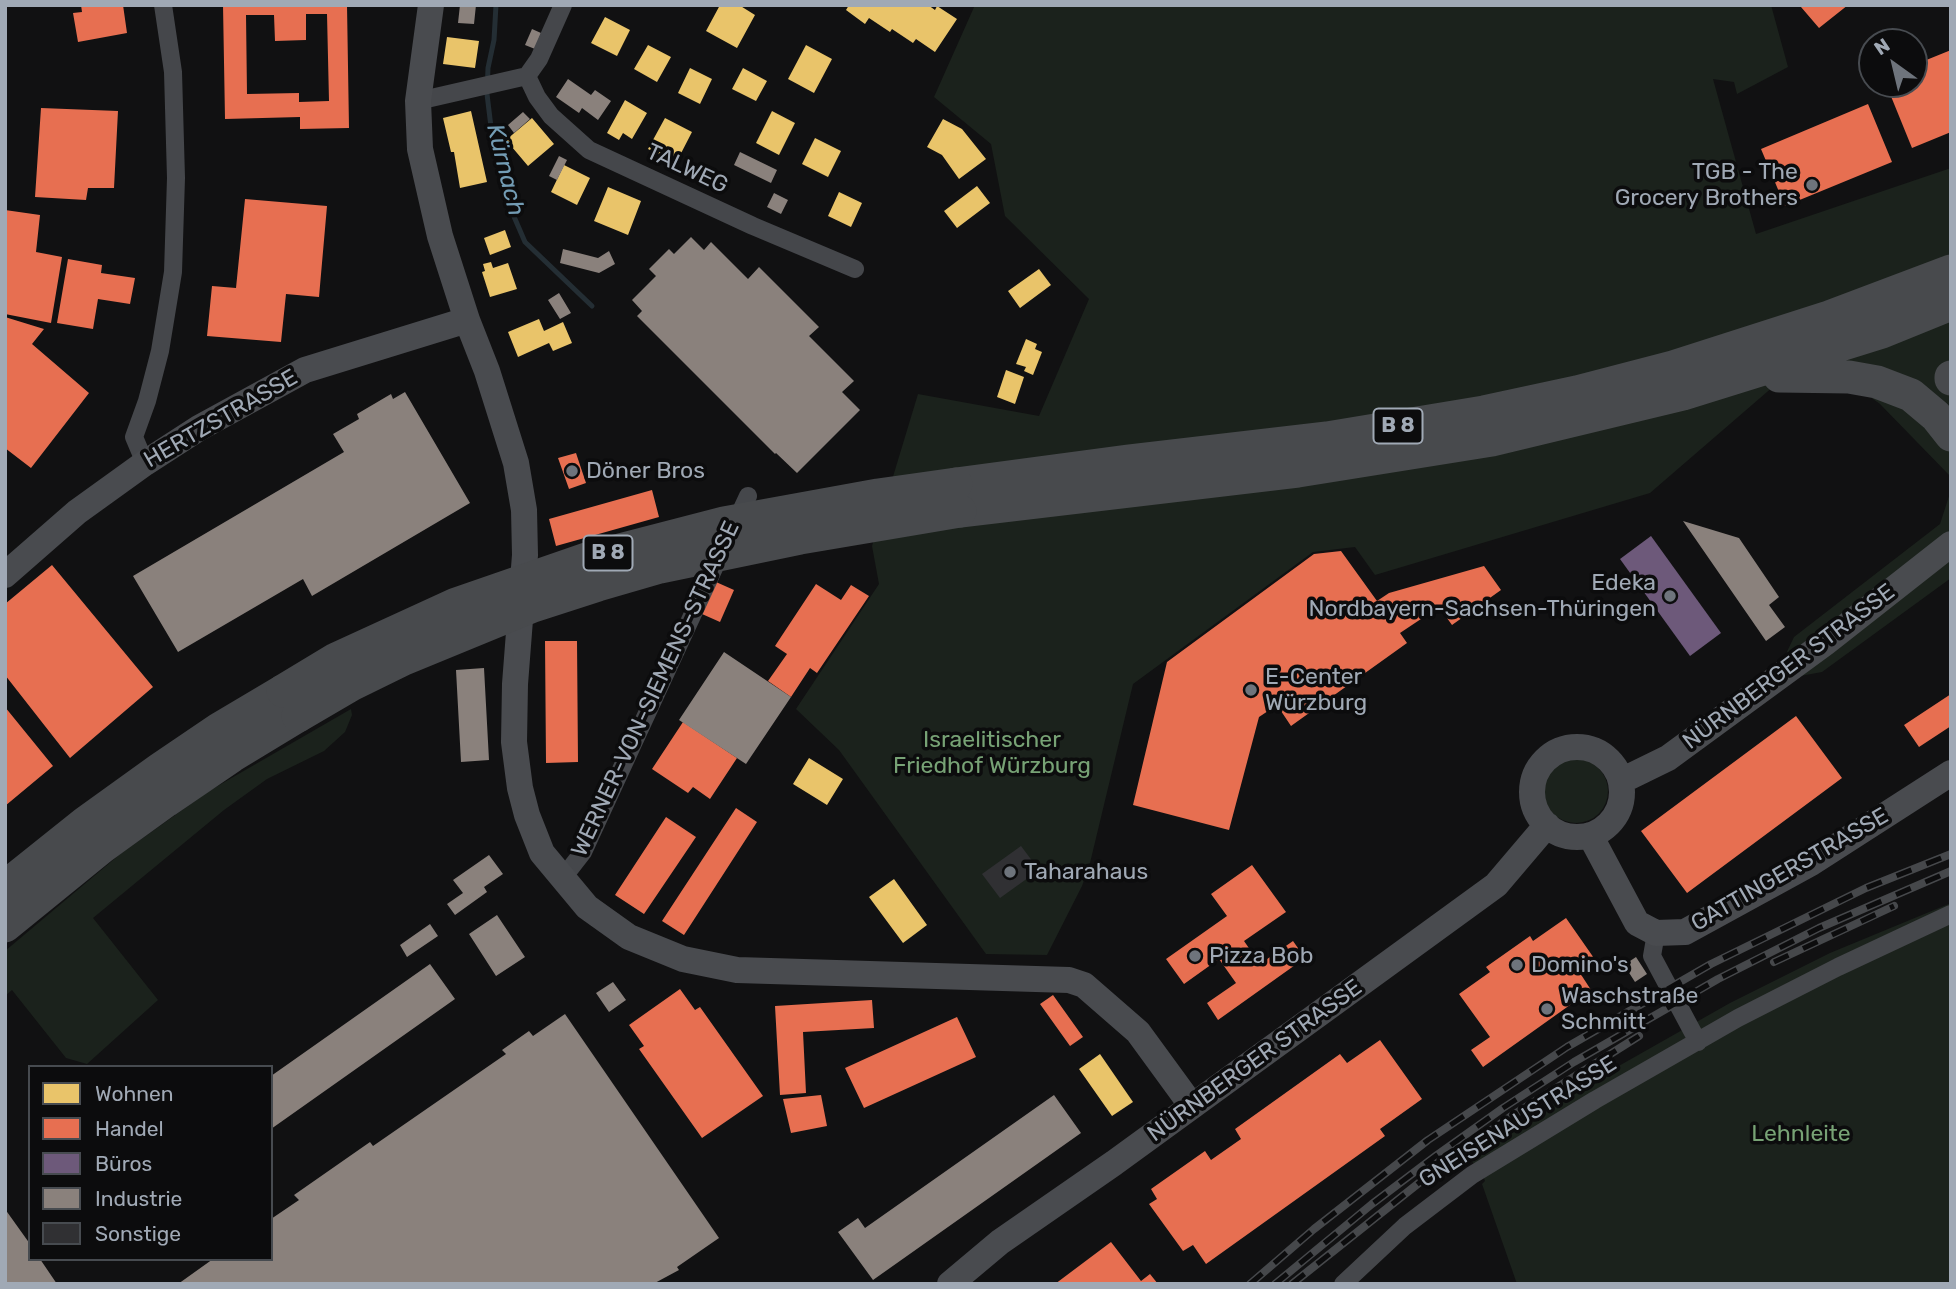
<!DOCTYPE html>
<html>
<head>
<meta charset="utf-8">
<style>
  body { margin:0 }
  #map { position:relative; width:1956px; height:1289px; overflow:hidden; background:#111112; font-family:Rubik,sans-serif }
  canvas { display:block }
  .frame { position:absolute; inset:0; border:7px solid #a0a9b5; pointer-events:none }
  .legend { position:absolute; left:28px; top:1065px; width:245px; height:196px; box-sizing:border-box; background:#0c0c0d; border:2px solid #474b50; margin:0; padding:9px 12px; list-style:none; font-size:21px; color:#a0a9b5 }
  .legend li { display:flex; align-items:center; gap:14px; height:35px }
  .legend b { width:35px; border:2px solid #474b50 }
  .north { position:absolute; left:1858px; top:28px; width:70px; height:70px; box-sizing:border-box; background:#0c0c0d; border:2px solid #474b50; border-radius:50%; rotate:326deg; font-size:19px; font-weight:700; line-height:28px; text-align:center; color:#a0a9b5 }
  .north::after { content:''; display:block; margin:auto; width:24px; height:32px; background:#6e747c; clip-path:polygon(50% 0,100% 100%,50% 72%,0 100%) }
</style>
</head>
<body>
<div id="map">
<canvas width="1956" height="1289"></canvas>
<div class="frame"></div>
<ul class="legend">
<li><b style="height:19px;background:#e9c46a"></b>Wohnen</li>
<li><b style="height:19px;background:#e76f51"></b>Handel</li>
<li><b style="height:19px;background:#6d597a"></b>Büros</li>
<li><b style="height:19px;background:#8a817c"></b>Industrie</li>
<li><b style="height:19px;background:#303033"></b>Sonstige</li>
</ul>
<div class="north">N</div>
</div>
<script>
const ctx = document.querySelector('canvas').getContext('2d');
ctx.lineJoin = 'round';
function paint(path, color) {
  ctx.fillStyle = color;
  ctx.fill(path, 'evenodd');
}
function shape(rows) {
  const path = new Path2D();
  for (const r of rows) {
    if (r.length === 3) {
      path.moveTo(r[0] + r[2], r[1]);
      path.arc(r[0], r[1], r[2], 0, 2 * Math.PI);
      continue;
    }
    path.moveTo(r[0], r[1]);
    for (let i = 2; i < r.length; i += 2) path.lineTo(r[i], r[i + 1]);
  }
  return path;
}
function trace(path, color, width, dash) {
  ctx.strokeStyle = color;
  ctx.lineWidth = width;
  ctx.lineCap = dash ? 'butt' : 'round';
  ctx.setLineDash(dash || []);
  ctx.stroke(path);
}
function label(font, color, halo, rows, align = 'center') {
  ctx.font = font + ' Rubik,sans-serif';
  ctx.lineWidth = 7;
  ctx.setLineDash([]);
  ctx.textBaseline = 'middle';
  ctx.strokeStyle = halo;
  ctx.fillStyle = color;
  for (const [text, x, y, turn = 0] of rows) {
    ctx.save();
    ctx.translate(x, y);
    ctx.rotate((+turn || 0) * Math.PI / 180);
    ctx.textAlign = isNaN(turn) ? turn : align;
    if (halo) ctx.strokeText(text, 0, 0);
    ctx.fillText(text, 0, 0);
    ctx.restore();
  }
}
const green = shape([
  [975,5,1771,5,1788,67,1737,94,1734,82,1713,79,1756,234,1951,168,1951,477,1880,404,1811,354,1650,493,1375,575,1355,547,1313,552,1133,684,1090,863,1082,886,1047,955,986,954,839,750,796,709,879,584,872,546,918,394,1039,416,1089,299,1005,216,991,144,934,97],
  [1951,490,1951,578,1822,672,1773,681,1794,637,1940,524],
  [351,709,352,715,345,732,324,751,267,779,224,810,93,918,158,1000,87,1064,66,1058,12,990,5,996,5,951,119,855,209,791],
  [1576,791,32],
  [1951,903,1951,1284,1517,1284,1482,1184,1485,1181,1483,1176,1468,1156,1511,1127,1730,1003,1830,953]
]);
const homes = shape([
  [720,5,739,5,755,15,737,48,706,31],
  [849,5,928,5,935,10,937,6,957,19,935,52,916,39,913,43,892,29,890,32,869,18,865,24,846,10],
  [605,17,630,30,617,56,591,43],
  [447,37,479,41,475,68,443,64],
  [648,45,671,57,657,82,634,69],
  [806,45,832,59,814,93,788,79],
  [690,68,712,79,700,104,678,93],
  [743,68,767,81,756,101,732,89],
  [625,100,647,113,632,139,623,133,619,140,607,133],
  [471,111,487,182,460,188,454,152,451,152,443,118],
  [772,111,795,123,779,155,756,143],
  [532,118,554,144,528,166,506,140],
  [665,118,692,132,676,163,648,149],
  [943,119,962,129,986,159,959,179,942,155,927,147],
  [815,138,841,151,828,177,802,164],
  [564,165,590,178,577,205,551,192],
  [977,186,990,203,957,228,944,211],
  [608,187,641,201,628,235,594,221],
  [839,192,862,203,851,227,828,216],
  [505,230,511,247,490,255,484,238],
  [491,262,493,268,508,263,517,289,490,297,482,272,485,271,483,264],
  [1039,269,1051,285,1020,308,1008,291],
  [539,319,544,331,563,322,572,343,553,351,549,343,518,357,508,332],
  [1026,339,1037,344,1035,349,1042,352,1033,375,1024,371,1026,367,1016,364],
  [1006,370,1024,377,1015,404,997,397],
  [809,758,843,779,827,805,793,784],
  [894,879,927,925,903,943,869,897],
  [1100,1054,1133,1102,1112,1116,1079,1069]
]);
const shops = shape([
  [81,5,123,5,127,33,78,42,73,13,82,12],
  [223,5,347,5,349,128,300,129,300,117,225,119],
  [306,14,327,14,329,101,299,102,299,93,247,94,246,15,274,15,275,41,306,40],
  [1803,5,1848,5,1819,28,1801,7],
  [1951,50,1951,132,1912,148,1886,84,1914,84,1914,65],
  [1868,104,1892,162,1785,206,1761,149],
  [41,108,118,111,114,188,88,188,86,200,35,197],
  [245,199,327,206,319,297,286,294,281,342,207,336,212,286,236,288],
  [5,210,40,215,36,252,62,257,51,323,5,314],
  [68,259,102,265,101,273,135,278,130,304,98,299,93,329,57,323],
  [5,317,44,329,32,344,89,393,31,468,5,448],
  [576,453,586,483,569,489,558,458],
  [652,490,659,517,556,546,549,519],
  [1341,551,1377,601,1389,593,1484,566,1501,590,1452,625,1439,607,1400,633,1407,643,1291,726,1277,705,1259,717,1229,830,1133,805,1167,662,1314,554],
  [52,565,153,687,70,758,5,675,5,604],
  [716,582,734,590,720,622,702,614],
  [816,584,841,600,851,585,869,596,817,673,810,668,791,697,768,681,787,654,775,646],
  [545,641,577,641,578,762,546,763],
  [1951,694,1951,726,1919,747,1904,725],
  [5,707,53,766,5,806],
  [1796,716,1842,778,1687,893,1641,831],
  [683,722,737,758,710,799,693,787,688,793,652,769],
  [736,808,757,822,684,935,662,921],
  [666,817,696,837,644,914,615,895],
  [1252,865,1286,912,1244,941,1260,964,1293,941,1305,958,1218,1020,1207,1003,1236,983,1219,959,1184,984,1166,959,1227,916,1211,894],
  [1566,918,1596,961,1580,973,1591,990,1483,1067,1471,1050,1490,1037,1459,994,1490,972,1486,967,1530,936,1533,941],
  [680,989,695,1010,700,1007,763,1096,702,1138,639,1049,644,1046,629,1025],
  [1053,995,1083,1037,1070,1046,1040,1004],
  [872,1000,874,1028,803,1032,806,1093,780,1095,775,1006],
  [957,1017,976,1057,864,1108,845,1068],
  [1380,1040,1422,1099,1380,1129,1385,1136,1206,1264,1193,1245,1183,1251,1149,1204,1157,1199,1151,1189,1205,1151,1211,1160,1241,1139,1235,1129,1340,1054,1347,1063],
  [821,1095,827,1126,791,1133,783,1099],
  [1111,1242,1141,1281,1150,1274,1158,1284,1055,1284]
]);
const offices = shape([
  [1651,536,1721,633,1690,656,1620,559]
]);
const industry = shape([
  [460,5,476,5,474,24,458,23],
  [532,29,541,33,535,49,525,45],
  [568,79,591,95,595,90,611,101,598,120,582,108,579,113,556,97],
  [523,112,530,119,514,133,508,125],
  [740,152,777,170,771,183,734,165],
  [559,156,567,160,557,180,549,176],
  [774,193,788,200,781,214,767,207],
  [691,237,704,250,711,242,748,279,759,267,819,327,809,336,854,381,842,392,860,410,797,473,776,453,775,454,637,316,642,311,632,300,656,276,649,269,669,249,674,254],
  [563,249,598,258,609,251,615,264,599,273,560,263],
  [559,293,571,313,560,319,548,300],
  [405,392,470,503,312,596,303,579,178,652,133,576,344,452,333,434,359,419,357,414,391,394,393,399],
  [1683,521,1739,538,1779,597,1769,605,1785,627,1766,641],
  [724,652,791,697,746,764,679,720],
  [484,668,489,760,461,762,456,670],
  [489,855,503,874,484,887,487,892,455,915,447,904,463,893,453,880],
  [497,915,525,957,496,976,469,934],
  [430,924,438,936,407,957,400,945],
  [1636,957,1647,974,1635,982,1624,965],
  [430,964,455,999,271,1129,271,1076],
  [613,982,626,1000,609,1012,596,993],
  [565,1014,719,1238,677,1267,679,1270,653,1284,178,1284,213,1259,271,1259,271,1219,299,1200,294,1195,370,1142,373,1146,506,1054,502,1050,529,1031,533,1036],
  [1054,1095,1081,1133,873,1280,838,1232,858,1218,865,1228],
  [5,1209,30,1244,30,1259,40,1259,57,1284,5,1284]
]);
const stream = shape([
  [496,5,494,40,488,68,487,94,491,127,512,212,525,242,592,306]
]);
const building = shape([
  [1021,846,1039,870,1000,898,982,874]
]);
const street = shape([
  [527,76,537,97,551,116,589,150,753,226,855,269],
  [418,101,527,76,539,59,563,5],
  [145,463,134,437,147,401,160,351,173,272,176,178,173,72,163,5],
  [735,524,748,496],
  [562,879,583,852,721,553],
  [1656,933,1652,956,1698,1042],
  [1343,1284,1405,1226,1472,1175,1595,1100,1738,1018,1838,967,1951,914]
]);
const secondary = shape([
  [431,5,418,101,420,149,440,236,467,320,487,371,516,463,524,510,525,555,515,684,514,742,520,788,527,815,542,853,587,907,629,937,683,959,737,970,1069,980,1084,985,1138,1032,1192,1106],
  [5,575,77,512,145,463,199,428,305,370,467,320],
  [1577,792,45],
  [1621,781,1668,758,1825,643,1951,544],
  [1590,835,1637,923,1656,933,1685,932,1811,863,1951,773],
  [950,1284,1000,1242,1114,1163,1496,885,1547,825]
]);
const highway = shape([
  [1779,376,1849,377,1877,382,1911,395,1936,416,1951,435],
  [1951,377,1951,379],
  [956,484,1128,461,1327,438,1484,412,1577,392,1673,367,1829,317,1951,271],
  [960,511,1298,471,1492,440,1683,394,1882,332,1951,304],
  [5,887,85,823,160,769,219,729,283,691],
  [5,926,101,848,166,801,232,756,298,716]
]);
const rail = shape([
  [1774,962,1894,906],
  [1250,1284,1314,1229,1428,1140,1567,1047,1711,964,1866,888,1951,854],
  [1275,1284,1372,1204,1437,1155,1503,1108,1574,1062,1718,979,1819,928,1951,871],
  [1292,1284,1444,1163,1510,1117,1639,1036]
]);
const highwayBridge = shape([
  [283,691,336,659,456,604,589,558,724,523,878,495,956,484],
  [298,716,351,685,404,659,533,606,598,585,660,567,800,538,960,511]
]);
const markers = [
  [1812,185,7,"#6e747c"],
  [572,471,7,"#6e747c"],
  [1670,596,7,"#6e747c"],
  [1251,690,7,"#6e747c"],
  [1010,872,7,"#6e747c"],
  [1195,956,7,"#6e747c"],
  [1517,965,7,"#6e747c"],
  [1547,1009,7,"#6e747c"]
];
const shields = [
  [1398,426,49],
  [608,553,49]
];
const shieldNames = [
  ["B 8",1398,426],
  ["B 8",608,553]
];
const streetNames = [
  ["TALWEG",687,169,25],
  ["HERTZSTRASSE",221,419,-30],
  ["NÜRNBERGER STRASSE",1789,667,-37],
  ["WERNER-VON-SIEMENS-STRASSE",656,689,-65],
  ["GATTINGERSTRASSE",1790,870,-30],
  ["NÜRNBERGER STRASSE",1255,1061,-36],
  ["GNEISENAUSTRASSE",1518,1122,-32]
];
const poiNames = [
  ["TGB - The",1798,172,"right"],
  ["Grocery Brothers",1798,198,"right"],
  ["Döner Bros",586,471],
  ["Edeka",1656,583,"right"],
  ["Nordbayern-Sachsen-Thüringen",1656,609,"right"],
  ["E-Center",1265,677],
  ["Würzburg",1265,703],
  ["Taharahaus",1024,872],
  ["Pizza Bob",1209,956],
  ["Domino's",1531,965],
  ["Waschstraße",1561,996],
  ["Schmitt",1561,1022]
];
const parkNames = [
  ["Israelitischer",992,740],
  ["Friedhof Würzburg",992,766],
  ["Lehnleite",1801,1134]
];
const waterNames = [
  ["Kürnach",505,170,76]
];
paint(green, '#1b221c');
paint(homes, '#e9c46a');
paint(shops, '#e76f51');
paint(offices, '#6d597a');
paint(industry, '#8a817c');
trace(stream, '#242e34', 5);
paint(building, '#303033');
trace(street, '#45474b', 18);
trace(secondary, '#494b4f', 26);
trace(highway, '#484a4d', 33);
trace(rail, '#46484b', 8);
trace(rail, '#0c0c0d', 5, [16]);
trace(highwayBridge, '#484a4d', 33);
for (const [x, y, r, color] of markers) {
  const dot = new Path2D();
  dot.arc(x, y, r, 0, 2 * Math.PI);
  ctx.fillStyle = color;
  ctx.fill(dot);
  trace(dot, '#0c0c0d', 2.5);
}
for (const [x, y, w] of shields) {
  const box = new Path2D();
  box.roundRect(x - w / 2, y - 17.5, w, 35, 5);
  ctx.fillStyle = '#0c0c0d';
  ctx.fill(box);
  trace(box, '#a0a9b5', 2);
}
label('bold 21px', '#a0a9b5', null, shieldNames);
label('23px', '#a0a9b5', '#0c0c0d', streetNames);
label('23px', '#a0a9b5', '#0c0c0d', poiNames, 'left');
label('23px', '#77a275', '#0c0c0d', parkNames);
label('italic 24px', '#739cb4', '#0c0c0d', waterNames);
</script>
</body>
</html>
